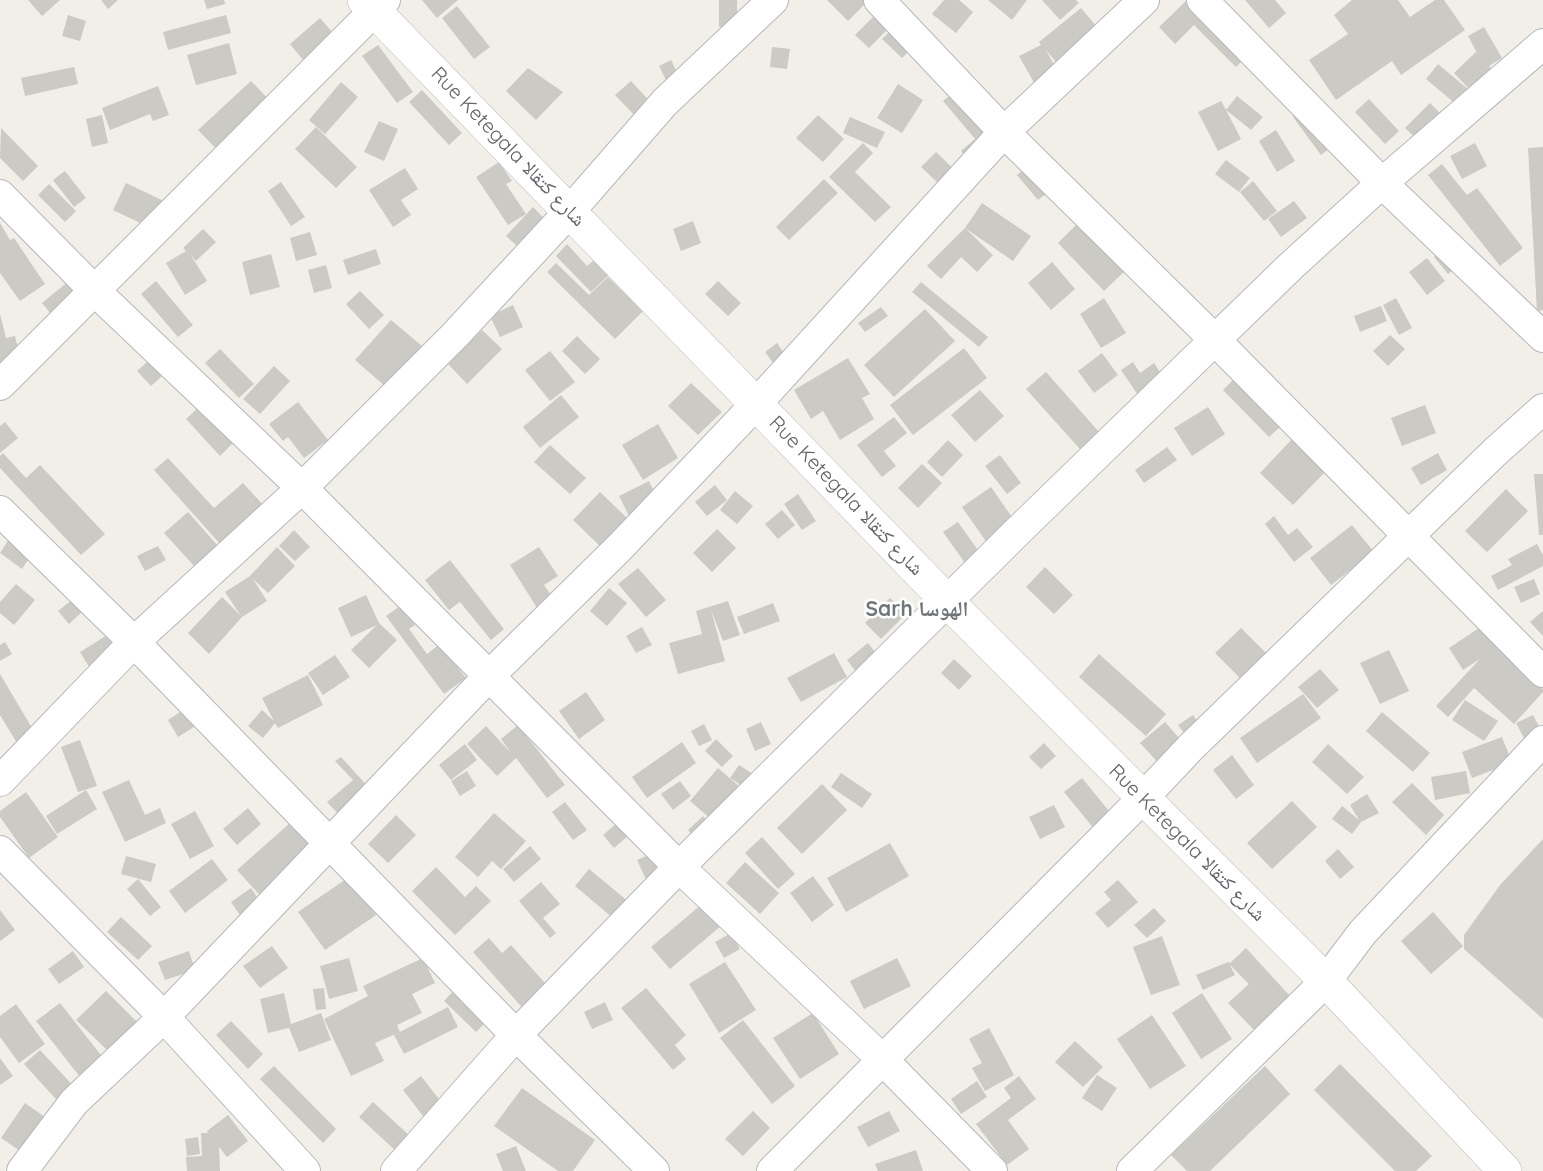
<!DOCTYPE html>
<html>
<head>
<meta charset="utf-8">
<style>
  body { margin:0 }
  canvas { display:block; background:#f1efe8 }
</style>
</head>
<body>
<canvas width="1543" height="1171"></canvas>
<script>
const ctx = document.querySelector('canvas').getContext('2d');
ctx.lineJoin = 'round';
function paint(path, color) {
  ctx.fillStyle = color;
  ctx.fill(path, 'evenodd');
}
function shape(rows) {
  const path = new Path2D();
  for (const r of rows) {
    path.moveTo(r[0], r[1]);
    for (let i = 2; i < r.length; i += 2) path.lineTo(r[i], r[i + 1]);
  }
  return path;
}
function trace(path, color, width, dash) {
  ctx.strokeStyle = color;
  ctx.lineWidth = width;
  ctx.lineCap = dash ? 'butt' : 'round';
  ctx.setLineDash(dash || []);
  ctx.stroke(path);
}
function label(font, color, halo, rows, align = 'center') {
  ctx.font = font + ' Quicksand,"Noto Naskh Arabic",sans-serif';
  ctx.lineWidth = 5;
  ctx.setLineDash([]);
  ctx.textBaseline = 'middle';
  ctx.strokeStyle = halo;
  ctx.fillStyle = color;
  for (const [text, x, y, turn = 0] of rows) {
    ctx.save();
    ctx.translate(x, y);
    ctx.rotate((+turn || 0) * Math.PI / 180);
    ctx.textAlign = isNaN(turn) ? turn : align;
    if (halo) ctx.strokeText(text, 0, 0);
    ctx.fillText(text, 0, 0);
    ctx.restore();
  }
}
const building = shape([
  [28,0,60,0,42,16],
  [101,0,118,0,108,9],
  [204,0,224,0,225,4,207,9],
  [422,0,458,0,437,18],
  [719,0,737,0,737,27,719,27],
  [827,0,866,0,868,1,848,21],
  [944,0,959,0,973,12,956,33,932,14],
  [988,0,1027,0,1012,20],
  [1042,0,1076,0,1079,3,1060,20],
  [1187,0,1193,0,1248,55,1236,67,1194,25,1175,44,1159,27],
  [1245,0,1275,0,1286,13,1269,28],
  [1352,0,1398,0,1410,17,1435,0,1444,0,1465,30,1401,75,1392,61,1336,100,1309,60,1348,34,1334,15],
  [457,6,490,47,474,59,442,18],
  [1081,8,1098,28,1056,62,1046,50,1064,83,1041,95,1019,56,1041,45,1039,42],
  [877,13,890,27,869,48,855,35],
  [68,15,86,21,80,41,62,36],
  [226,15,231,33,168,50,163,32],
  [320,18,339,40,308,66,290,44],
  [1484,27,1502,58,1489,66,1493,70,1470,90,1454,73,1476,52,1478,55,1468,36],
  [892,29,912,48,902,58,882,39],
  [229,43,237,74,196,85,187,55],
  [378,45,413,92,397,103,362,56],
  [772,47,790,49,787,69,770,67],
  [671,60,683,84,671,90,659,66],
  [1438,64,1469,90,1457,105,1426,79],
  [74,67,78,84,25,96,21,78],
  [528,68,563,92,536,120,506,91],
  [251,81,276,107,224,157,198,130],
  [631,81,656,108,641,122,615,95],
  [341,82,358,97,325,134,309,120],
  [898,84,923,100,902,133,877,118],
  [158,86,169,115,153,121,150,114,110,130,102,108],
  [422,90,462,133,449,145,409,102],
  [957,90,1002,143,974,166,961,151,975,139,943,101],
  [1237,96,1263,117,1251,130,1226,110,1241,139,1218,151,1198,112,1221,101,1226,110],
  [1369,99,1399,131,1385,144,1355,112],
  [1430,103,1444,117,1420,142,1405,128],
  [1310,105,1338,142,1321,155,1293,117],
  [102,115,108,143,92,147,86,119],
  [818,115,844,139,823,162,796,138],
  [850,117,885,132,877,148,843,133],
  [379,121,398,129,384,161,364,152],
  [316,127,357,167,336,188,295,149],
  [1,128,38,166,23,181,0,158],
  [1276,130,1295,161,1277,172,1259,141],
  [863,143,873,153,855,172,891,207,875,222,829,177],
  [1475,143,1487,166,1462,179,1450,156],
  [1543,147,1543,310,1537,311,1528,148],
  [936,152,967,182,953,197,921,167],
  [1226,160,1250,178,1239,192,1215,174],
  [499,162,512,181,506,184,526,214,508,225,476,177],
  [1030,164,1051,190,1038,200,1017,175],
  [1442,164,1467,195,1477,188,1523,248,1500,266,1428,175],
  [405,168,418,189,401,200,411,215,393,227,369,190],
  [65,171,86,198,74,207,53,180],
  [824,179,838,193,789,240,776,227],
  [1253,181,1277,211,1264,221,1240,192],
  [281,182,305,217,291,226,268,191],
  [126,183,168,203,155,230,113,210],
  [49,184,76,211,65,222,38,195],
  [1294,201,1307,218,1281,237,1268,219],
  [982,203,1031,236,1013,261,965,228,993,255,977,272,961,257,941,279,927,266,965,228],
  [533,207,544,218,517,246,506,236],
  [1081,220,1128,268,1104,291,1058,243],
  [693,221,701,243,681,251,673,229],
  [0,223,10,240,14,238,45,284,20,301,0,273],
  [203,229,216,242,196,261,190,254,207,281,185,295,166,263,186,251,183,248],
  [310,232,317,255,296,261,290,238],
  [567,244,587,266,595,259,610,274,591,292,556,256],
  [1446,247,1460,264,1448,274,1434,257],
  [376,249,381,264,348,275,343,260],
  [271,254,280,287,250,295,242,262],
  [1427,258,1445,281,1427,295,1409,272],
  [1052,262,1075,289,1051,310,1028,283],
  [556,263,589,295,608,277,643,311,615,339,547,272],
  [326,265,332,288,314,293,308,270],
  [70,280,87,300,59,324,42,303],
  [156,281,193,325,178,337,141,294],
  [718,281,741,303,728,316,705,294],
  [921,282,988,337,979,347,912,292],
  [360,291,384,315,369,329,346,304],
  [1104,298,1126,333,1101,348,1080,314],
  [1396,298,1412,328,1399,335,1383,305],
  [513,305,523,327,500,337,490,316],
  [1381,306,1387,321,1360,332,1354,316],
  [881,307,888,316,865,332,858,323],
  [925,309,955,341,894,397,864,365],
  [0,314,6,338,15,336,22,365,0,370],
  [391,320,422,346,386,387,355,360],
  [482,330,502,349,467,384,448,364],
  [1390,335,1405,349,1388,366,1373,351],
  [577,336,600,359,585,374,562,351],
  [777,343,788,359,776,367,765,352],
  [964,348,987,378,913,435,890,405],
  [220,349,254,384,239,398,205,363],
  [550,351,575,382,550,401,525,370],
  [1102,353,1118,375,1094,393,1078,371],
  [848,358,870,394,862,398,874,419,840,440,823,411,811,419,794,390],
  [148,361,162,376,151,386,137,371],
  [1133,362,1140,373,1154,363,1166,381,1140,398,1121,370],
  [274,366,290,381,260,414,243,399],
  [1046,372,1107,441,1088,458,1026,389],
  [1234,379,1281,426,1269,437,1223,390],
  [691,383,722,412,698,435,668,406],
  [980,390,1004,416,975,442,951,415],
  [561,395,579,417,540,448,523,427],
  [298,402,328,440,304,458,288,437,283,441,269,424],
  [1425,405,1436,433,1402,446,1391,418],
  [200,406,234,442,220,456,186,419],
  [1208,407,1225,434,1192,456,1174,428],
  [894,417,907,433,884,451,896,466,882,477,857,445],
  [5,422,18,438,0,453,0,426],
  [658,424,678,458,643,480,622,445],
  [1293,438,1326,471,1293,505,1260,473],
  [948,440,963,455,942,477,927,462],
  [550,445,586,478,570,494,534,462],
  [1167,447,1177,460,1144,483,1135,470],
  [3,453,26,478,40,465,105,534,81,555,0,468,0,456],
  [1438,453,1447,470,1421,485,1411,468],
  [1000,455,1021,483,1007,494,985,466],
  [168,458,214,508,243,483,264,506,221,545,154,470],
  [922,464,942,483,918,508,898,488],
  [1534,474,1543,474,1543,535,1539,535],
  [649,481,659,501,629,516,619,496],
  [715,485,727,500,707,516,695,502],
  [991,487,1023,533,994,553,962,507],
  [1506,489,1528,511,1487,552,1465,531],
  [735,491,753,506,737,524,720,510],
  [600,492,629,520,602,548,573,520],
  [798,494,816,521,802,530,784,504],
  [782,510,795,525,778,539,765,524],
  [188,512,218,546,195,567,164,533],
  [1274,516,1288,535,1297,528,1313,547,1294,562,1265,524],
  [958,522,987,563,972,573,943,532],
  [1352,525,1374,552,1331,585,1310,558],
  [717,529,736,548,712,572,693,553],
  [294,530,310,547,295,561,279,546],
  [9,539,31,555,22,569,0,553],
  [1537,544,1543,555,1543,566,1498,590,1491,576,1512,565,1508,559],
  [158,546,166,560,145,571,137,556],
  [277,547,295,566,268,593,253,579,267,601,242,617,209,654,188,633,222,597,241,616,225,592,250,576],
  [539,547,558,576,544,585,555,601,539,611,510,565],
  [450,560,504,629,491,640,460,602,449,610,425,580],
  [1045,567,1073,595,1054,614,1026,587],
  [638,568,666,600,646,617,618,584],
  [1534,579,1540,594,1521,603,1514,587],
  [16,584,35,600,14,625,0,613,0,602],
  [609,588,627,603,607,626,590,611],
  [366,595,379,623,397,640,369,668,351,650,377,625,351,637,338,608],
  [890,598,906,614,881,639,865,623],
  [72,600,82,612,69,624,58,611],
  [728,601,740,635,723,641,711,610,725,661,678,674,669,643,702,634,696,611],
  [773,603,780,621,744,634,737,617],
  [400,606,415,625,409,629,427,654,440,644,466,678,444,694,386,616],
  [1543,611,1543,636,1530,622],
  [1485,624,1500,646,1497,648,1543,689,1543,692,1514,724,1474,688,1448,717,1436,706,1480,659,1463,670,1449,648],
  [642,627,652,645,636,653,626,636],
  [1241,628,1281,668,1255,693,1215,653],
  [109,634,120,651,91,670,80,652],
  [5,642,12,654,0,661,0,645],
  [868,643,882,661,861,678,847,660],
  [1389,650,1409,691,1380,704,1360,663],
  [834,653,847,677,801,702,787,678],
  [1099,654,1166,714,1146,736,1079,677],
  [335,655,350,677,323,695,308,673],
  [954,659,972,676,959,690,941,673],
  [1320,669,1339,690,1317,708,1298,687],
  [0,674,35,733,17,743,0,715],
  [308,675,323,705,278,728,275,723,263,738,248,726,262,710,274,721,262,698],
  [586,692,605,720,579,739,559,711],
  [1303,694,1321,718,1257,763,1240,738],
  [1465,700,1498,721,1484,741,1452,720],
  [183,710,194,727,178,737,168,720],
  [1382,712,1430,753,1413,772,1366,731],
  [1193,715,1204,730,1189,740,1178,725],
  [1533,715,1541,730,1524,738,1516,723],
  [761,722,771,744,755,751,746,729],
  [1165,722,1188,748,1164,769,1140,743],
  [704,724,712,740,699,746,691,731],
  [518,725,565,785,547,798,516,758,497,776,467,744,486,726,511,753,501,739],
  [1502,737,1512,763,1472,778,1462,752],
  [716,739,733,756,722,767,705,751],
  [80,740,97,786,78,792,61,747],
  [682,742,696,763,647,798,632,777],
  [1044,743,1056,756,1041,769,1029,757],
  [465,744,477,760,451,780,439,765],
  [1328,744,1364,777,1347,794,1312,762],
  [1232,755,1254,785,1236,799,1213,770],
  [341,757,372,791,342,818,327,802,353,780,335,761],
  [739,765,756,776,747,789,730,778],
  [718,768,748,794,720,827,690,801],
  [467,771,476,786,460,796,451,781],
  [1466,771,1470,793,1435,800,1431,777],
  [841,773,872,794,862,808,831,787],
  [1082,778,1118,822,1100,836,1064,792],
  [129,780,145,815,160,808,166,823,125,842,102,792],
  [680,781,691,796,673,810,661,794],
  [1412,783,1444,815,1426,835,1392,802],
  [822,784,847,810,802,854,777,828],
  [86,790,97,809,57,834,46,816],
  [26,792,58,837,29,858,0,817,0,811],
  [1367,794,1379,813,1361,822,1352,834,1332,819,1342,806,1359,820,1350,805],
  [1292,801,1317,827,1272,869,1247,843],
  [565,802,587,830,573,840,552,812],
  [1054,805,1065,827,1040,839,1029,817],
  [248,808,261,824,237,845,223,829],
  [195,811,214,846,190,859,171,824],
  [494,813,526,841,501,869,492,861,478,877,455,857],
  [396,815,416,835,388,863,368,844],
  [703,816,716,831,700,844,688,830],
  [290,823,316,851,264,900,237,870],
  [617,823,628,836,614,848,603,835],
  [762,837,795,874,778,889,745,853],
  [1543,839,1543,1019,1464,949,1464,935,1500,885],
  [890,843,909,876,846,912,827,878],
  [530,846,541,859,514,882,503,869],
  [1338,849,1354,867,1340,879,1325,861],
  [656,852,669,880,650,888,637,860],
  [126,856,156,864,151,882,121,874],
  [212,859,228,880,185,913,169,891],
  [745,862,779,893,760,914,726,883],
  [436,867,465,897,476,886,491,901,455,935,412,891],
  [589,869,635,907,620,924,575,886],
  [813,876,834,905,812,922,790,893],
  [349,877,376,915,325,950,298,912],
  [138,879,161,907,150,916,127,889],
  [1118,880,1138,902,1108,928,1095,913,1111,900,1104,892],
  [541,882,560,904,543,918,556,933,550,938,519,901],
  [251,888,262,904,242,918,231,902],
  [702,904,721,926,670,969,651,947],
  [1154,908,1166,921,1147,938,1134,925],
  [0,910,15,930,0,941],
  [1433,912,1463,946,1431,974,1401,941],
  [121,917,152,946,138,960,107,932],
  [731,933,740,949,724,958,715,942],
  [1162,936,1180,985,1151,995,1133,947],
  [489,938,502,953,511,945,552,991,527,1013,473,952],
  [272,946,288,968,260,988,243,966],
  [1246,948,1290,996,1254,1030,1228,1003,1249,984,1230,965,1235,975,1203,990,1196,975,1228,962,1230,963],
  [73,951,84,967,59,984,48,969],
  [189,951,195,970,165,980,158,962],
  [349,958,358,991,329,999,320,966],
  [423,958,435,983,412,994,422,1013,397,1025,400,1032,375,1043,384,1061,351,1076,324,1019,368,996,363,986],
  [897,958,911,986,864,1009,850,981],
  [725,962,756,1010,719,1033,689,984],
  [324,988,326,1009,316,1010,313,989],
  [456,988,488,1020,476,1032,444,1001],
  [646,988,686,1035,675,1045,686,1059,673,1070,621,1008],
  [106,991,138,1023,109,1052,76,1020],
  [284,993,291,1024,321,1013,331,1040,299,1052,289,1028,268,1033,260,999],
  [1202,993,1232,1039,1201,1059,1172,1013],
  [605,1002,613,1020,592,1029,584,1012],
  [60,1003,108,1064,84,1082,36,1021],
  [16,1004,45,1044,19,1063,0,1037,0,1016],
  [448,1007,458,1027,404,1054,394,1035],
  [813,1013,839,1054,800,1079,773,1038],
  [1152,1015,1186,1066,1150,1089,1117,1039],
  [743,1020,795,1086,772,1104,720,1038],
  [231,1021,263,1054,248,1069,216,1035],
  [989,1028,1014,1075,985,1091,972,1068,982,1063,969,1039],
  [1075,1041,1103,1067,1083,1087,1055,1062],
  [40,1050,80,1093,64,1108,24,1064],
  [0,1058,13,1076,0,1085],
  [1340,1064,1432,1156,1416,1171,1395,1171,1314,1090],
  [274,1066,336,1129,323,1143,260,1079],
  [1265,1066,1290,1094,1210,1171,1187,1171,1171,1155],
  [1097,1075,1117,1088,1102,1111,1082,1098],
  [421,1076,445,1107,427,1121,403,1090],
  [1019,1076,1036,1099,1008,1120,1029,1149,1007,1165,976,1124,1011,1098,1004,1088],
  [977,1081,987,1097,961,1114,951,1099],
  [522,1088,595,1140,573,1171,558,1171,494,1126],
  [373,1102,411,1137,397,1152,359,1117],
  [25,1103,49,1120,26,1155,1,1138],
  [753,1111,770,1128,743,1156,725,1139],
  [889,1111,900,1131,868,1147,857,1127],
  [228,1115,248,1141,227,1157,219,1147,220,1171,187,1171,186,1157,202,1156,201,1133,208,1133,207,1131],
  [198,1137,200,1154,187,1156,185,1139],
  [516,1146,526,1171,503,1171,496,1154],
  [916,1150,923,1171,878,1171,875,1164]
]);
const street = shape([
  [879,0,1004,132,1214,339,1543,672],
  [1202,0,1382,183,1543,337],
  [0,195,95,291,302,488,679,867,883,1060,992,1171],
  [0,385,385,0],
  [0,511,134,642,516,1035,654,1171],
  [0,781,134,642,302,488,455,335,570,211,665,102,773,0],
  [0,851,164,1017,305,1171],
  [22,1171,74,1102,164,1017,488,677,620,547,757,403,1004,132,1144,0],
  [396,1171,516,1035,679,867,1017,532,1291,266,1382,183,1543,44],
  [772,1171,1142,799,1191,747,1495,452,1543,409],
  [1132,1171,1326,981,1363,932,1543,741]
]);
const secondary = shape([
  [364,0,948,602,1326,981,1505,1171]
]);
const streetNames = [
  ["Rue Ketegala شارع كتقالا",508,147,46],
  ["Rue Ketegala شارع كتقالا",846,496,46],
  ["Rue Ketegala شارع كتقالا",1187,843,45]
];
const neighbourhoodNames = [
  ["Sarh الهوسا",917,610]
];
paint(building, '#cccac5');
trace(street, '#b5b8bc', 32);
trace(secondary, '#b6babf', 34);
trace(street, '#fff', 30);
trace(secondary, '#fff', 33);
label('20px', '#5f6368', '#fff', streetNames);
label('bold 21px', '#70757a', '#fff', neighbourhoodNames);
</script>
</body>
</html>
